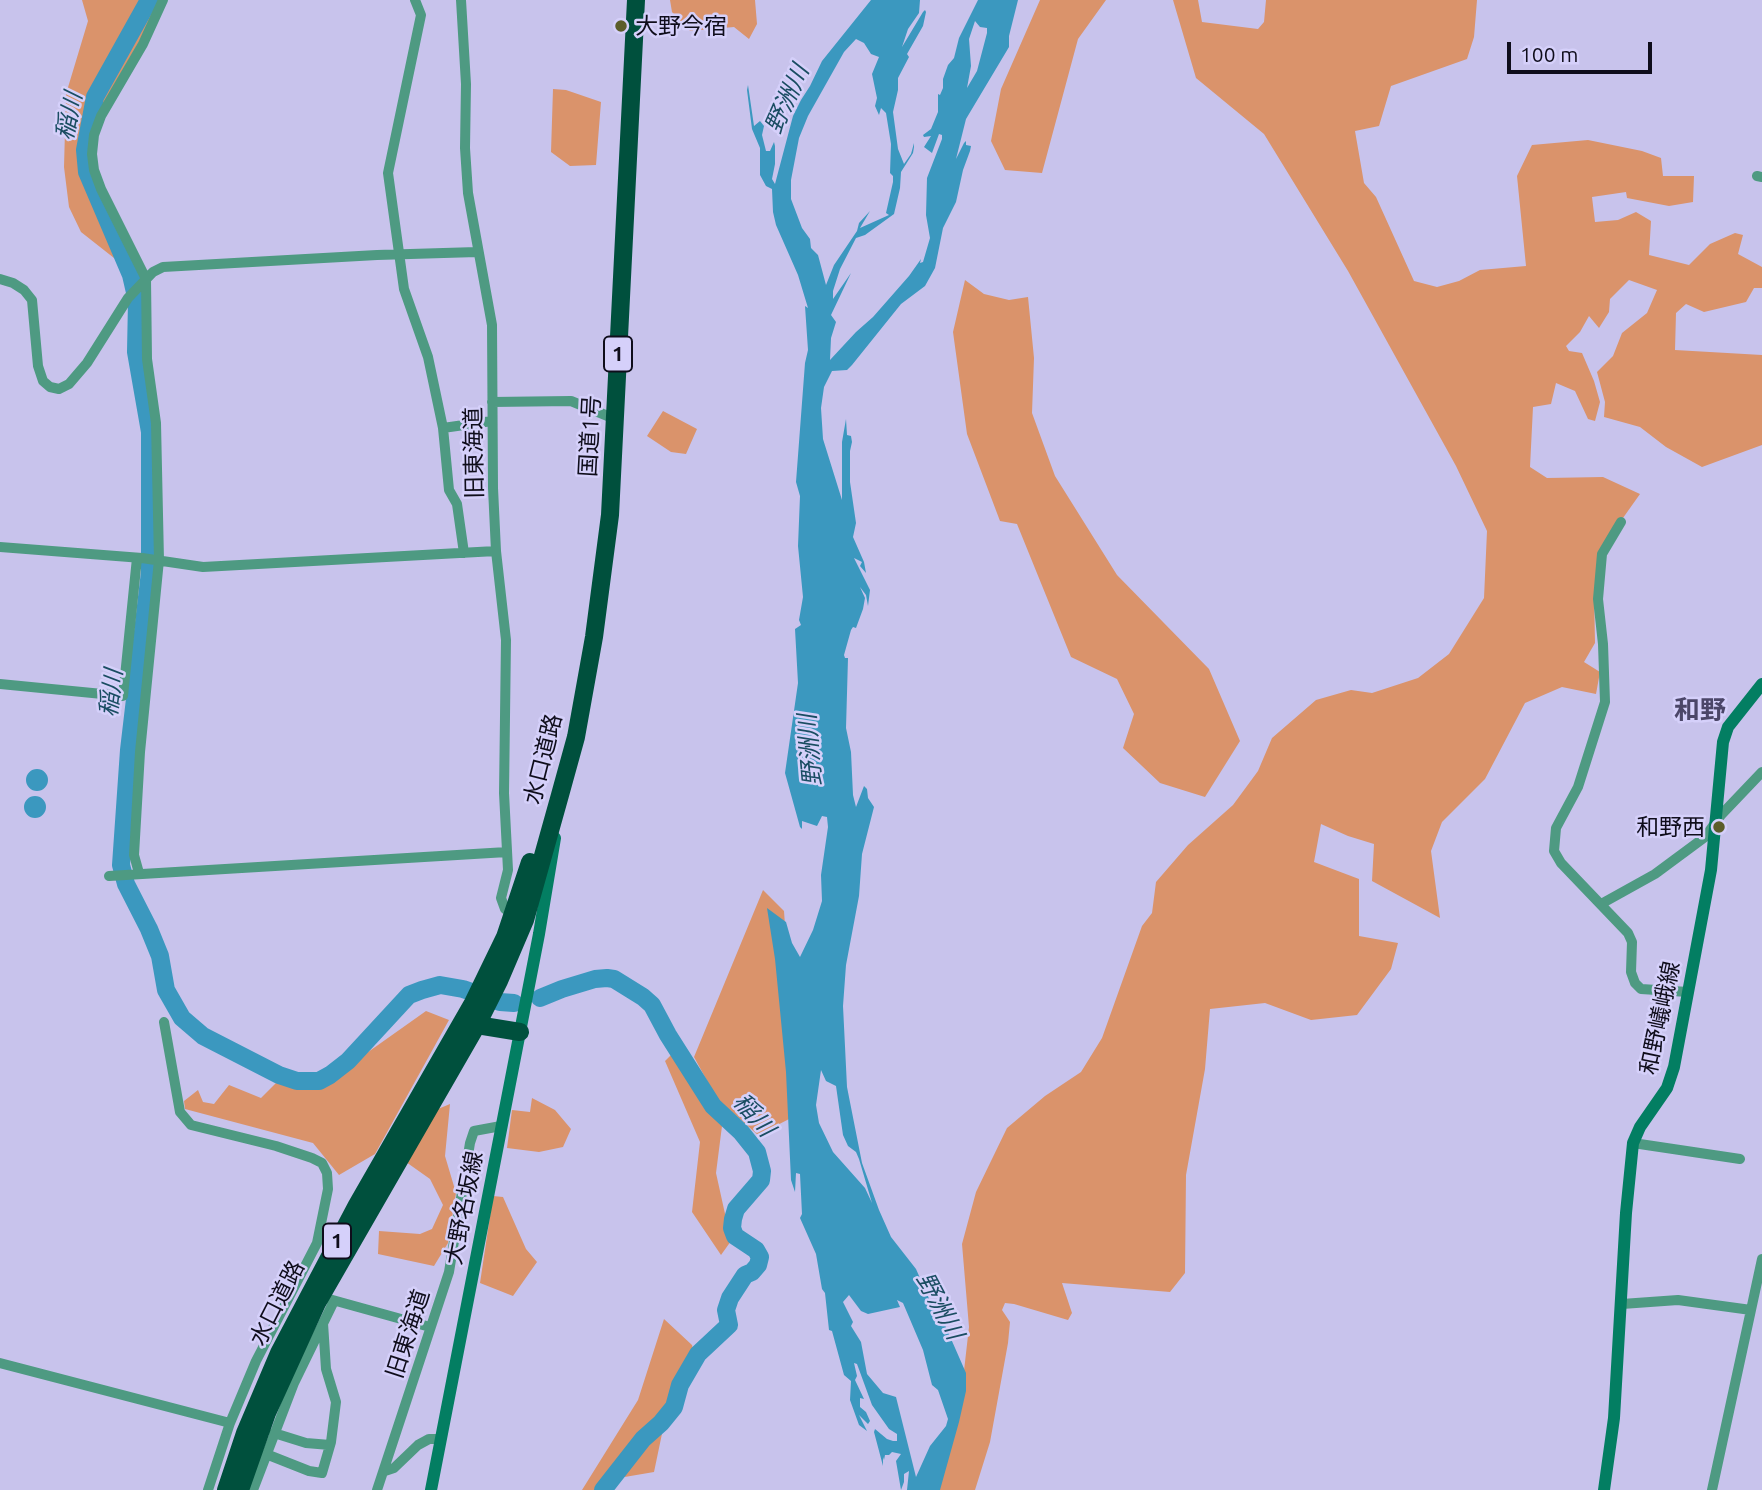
<!DOCTYPE html>
<html>
<head>
<meta charset="utf-8">
<style>
  body { margin:0 }
  #map { position:relative; width:1762px; height:1490px; overflow:hidden; background:#c8c3ec; font-family:Ubuntu,sans-serif }
  canvas { display:block }
  .scale { position:absolute; left:1507px; top:42px; width:145px; height:32px; box-sizing:border-box; border:4px solid #0f0d1b; border-top:0; padding-left:9px; font-size:21px; line-height:24px; white-space:nowrap; color:#0f0d1b; -webkit-text-stroke:5px #d5d0fa; paint-order:stroke }
</style>
</head>
<body>
<div id="map">
<canvas width="1762" height="1490"></canvas>
<div class="scale">100 m</div>
</div>
<script>
const ctx = document.querySelector('canvas').getContext('2d');
ctx.lineJoin = 'round';
function paint(path, color) {
  ctx.fillStyle = color;
  ctx.fill(path, 'evenodd');
}
function shape(rows) {
  const path = new Path2D();
  for (const r of rows) {
    if (r.length === 3) {
      path.moveTo(r[0] + r[2], r[1]);
      path.arc(r[0], r[1], r[2], 0, 2 * Math.PI);
      continue;
    }
    path.moveTo(r[0], r[1]);
    for (let i = 2; i < r.length; i += 2) path.lineTo(r[i], r[i + 1]);
  }
  return path;
}
function trace(path, color, width, dash) {
  ctx.strokeStyle = color;
  ctx.lineWidth = width;
  ctx.lineCap = dash ? 'butt' : 'round';
  ctx.setLineDash(dash || []);
  ctx.stroke(path);
}
function label(font, color, halo, rows, align = 'center') {
  ctx.font = font + ' Ubuntu,"Noto Sans JP",sans-serif';
  ctx.lineWidth = 5;
  ctx.setLineDash([]);
  ctx.textBaseline = 'middle';
  ctx.strokeStyle = halo;
  ctx.fillStyle = color;
  for (const [text, x, y, turn = 0] of rows) {
    ctx.save();
    ctx.translate(x, y);
    ctx.rotate((+turn || 0) * Math.PI / 180);
    ctx.textAlign = isNaN(turn) ? turn : align;
    if (halo) ctx.strokeText(text, 0, 0);
    ctx.fillText(text, 0, 0);
    ctx.restore();
  }
}
const green = shape([
  [82,0,159,0,144,33,107,97,90,135,88,161,118,253,114,258,81,232,69,207,64,167,66,94,88,21],
  [670,0,755,0,757,24,749,39,734,27,690,31,672,12],
  [1040,0,1106,0,1078,39,1042,173,1005,170,991,141,1001,89],
  [1173,0,1198,0,1202,22,1258,29,1264,22,1266,0,1477,0,1474,37,1467,59,1391,86,1379,126,1355,131,1364,183,1376,197,1414,281,1437,287,1459,281,1480,270,1526,266,1517,176,1532,145,1588,140,1642,151,1661,158,1663,176,1694,176,1693,202,1669,206,1627,198,1626,192,1592,197,1595,222,1618,220,1636,212,1651,221,1649,255,1689,265,1710,244,1735,233,1743,235,1738,254,1762,267,1762,288,1754,288,1746,302,1704,312,1686,304,1676,313,1675,350,1762,355,1762,445,1702,467,1666,447,1640,427,1604,417,1605,402,1597,372,1613,356,1622,333,1647,313,1657,290,1629,280,1610,299,1609,312,1599,328,1589,316,1580,332,1566,346,1569,351,1582,353,1594,381,1600,402,1595,421,1588,419,1575,391,1556,383,1551,404,1533,407,1530,467,1547,478,1603,477,1640,494,1601,549,1594,592,1595,643,1584,662,1600,672,1596,694,1562,687,1525,703,1485,779,1442,822,1431,851,1440,918,1372,881,1374,844,1348,836,1321,824,1314,862,1359,879,1359,936,1398,943,1391,969,1357,1015,1311,1020,1265,1003,1210,1009,1205,1069,1186,1175,1185,1273,1170,1292,1062,1283,1072,1313,1068,1320,1014,1304,1005,1303,1002,1310,1010,1322,1008,1343,990,1442,975,1490,929,1490,961,1397,969,1327,962,1244,976,1192,1007,1128,1045,1096,1081,1072,1102,1038,1142,926,1152,913,1156,882,1188,845,1233,805,1258,771,1272,738,1316,700,1351,690,1372,693,1418,678,1449,654,1484,598,1487,531,1456,466,1348,271,1264,134,1196,78],
  [553,89,566,90,601,102,596,165,570,166,551,152],
  [965,280,984,294,1009,300,1028,297,1034,358,1032,413,1055,476,1117,575,1209,669,1240,741,1205,797,1160,783,1123,748,1134,714,1117,679,1071,657,1017,524,1000,521,967,434,953,332],
  [663,411,697,429,686,454,671,452,647,436],
  [763,890,784,911,792,1025,793,1117,758,1135,717,1099,694,1057],
  [426,1011,449,1020,375,1154,339,1175,313,1143,185,1109,184,1101,198,1090,203,1102,214,1104,229,1085,261,1098,281,1078,323,1084],
  [671,1055,722,1126,716,1173,731,1241,721,1255,692,1212,700,1142,665,1061],
  [532,1098,555,1110,571,1129,563,1147,539,1152,507,1148,512,1110,530,1112],
  [450,1104,445,1156,456,1193,448,1243,434,1266,378,1254,379,1231,420,1234,432,1229,443,1205,430,1179,406,1162,438,1109],
  [493,1196,503,1197,526,1249,537,1262,513,1296,480,1283],
  [664,1319,692,1345,698,1371,668,1405,654,1472,607,1480,601,1490,582,1490,638,1400]
]);
const water = shape([
  [871,0,920,0,919,13,908,29,902,47,923,12,925,10,926,12,923,26,907,54,909,57,898,78,898,90,893,112,898,149,904,164,911,154,914,143,914,147,913,153,901,172,900,188,894,214,865,235,856,238,840,269,833,291,833,299,851,273,831,315,836,322,831,338,830,360,856,332,873,317,909,276,921,259,920,263,923,262,930,238,926,215,927,178,942,139,942,135,939,134,932,153,924,147,931,136,924,137,923,135,931,129,938,112,938,94,940,95,943,88,943,79,948,65,954,58,959,38,978,0,1018,0,1009,36,1009,47,966,119,956,159,964,143,966,141,966,145,971,146,970,151,963,170,956,202,943,228,935,268,925,286,901,304,852,365,847,370,832,371,824,387,821,408,823,439,842,500,842,442,846,419,847,435,851,436,852,442,850,451,850,482,856,523,853,537,864,562,866,573,860,566,862,562,854,558,870,590,868,606,866,595,860,587,865,598,863,609,856,628,853,627,851,630,844,655,845,658,848,658,846,728,851,752,853,795,856,807,864,786,867,789,868,798,874,807,862,854,859,896,846,965,843,1006,847,1087,862,1163,879,1210,891,1237,916,1269,934,1310,941,1316,966,1373,966,1391,959,1422,940,1490,907,1490,909,1471,904,1474,904,1482,901,1490,896,1461,901,1454,892,1452,889,1455,885,1455,884,1460,883,1457,883,1466,874,1432,875,1429,887,1439,893,1441,897,1441,897,1434,889,1429,872,1405,857,1364,854,1363,857,1376,855,1380,864,1399,860,1398,860,1407,866,1412,870,1421,868,1424,859,1415,867,1431,859,1425,850,1400,851,1381,844,1375,832,1331,829,1330,825,1293,822,1289,816,1254,800,1218,802,1214,800,1174,796,1173,795,1192,791,1180,786,1072,775,959,767,908,786,922,792,943,800,957,813,930,822,901,821,875,828,827,827,817,822,816,817,826,802,821,802,829,800,827,785,773,798,683,795,629,801,625,799,620,803,597,798,546,800,496,796,482,805,363,808,350,805,306,808,308,798,275,776,225,773,212,772,189,766,186,760,175,760,148,752,129,747,90,748,85,754,126,760,121,764,126,762,135,766,151,770,151,774,142,775,146,775,164,772,179,775,184,793,116,801,100,810,86,822,61],
  [975,21,980,27,987,28,987,33,977,71,967,88,971,66,969,39],
  [856,39,864,43,871,54,879,57,872,74,877,98,875,106,879,115,881,108,886,113,891,144,890,173,893,176,893,182,886,213,889,215,860,228,870,211,859,223,857,231,834,265,826,285,818,255,811,248,810,239,802,228,791,199,791,180,799,138,808,116,844,52],
  [821,1070,826,1081,836,1086,843,1135,848,1146,856,1152,859,1159,872,1203,865,1188,833,1152,819,1123,816,1105],
  [849,1295,861,1311,868,1314,900,1307,897,1300,903,1303,923,1350,932,1385,938,1390,948,1419,946,1426,930,1446,916,1477,896,1397,883,1393,867,1374,861,1342,851,1326,853,1322,843,1302],
  [37,780,11],
  [35,807,11]
]);
const river = shape([
  [149,0,95,97,85,150,87,172,131,275,137,301,136,352,150,432,150,572,129,750,121,865,126,884,149,929,160,956,166,990,182,1018,203,1036,279,1075,297,1081,319,1081,330,1075,348,1061,409,995,422,990,440,985,463,989,500,1002,514,1003],
  [540,998,562,989,595,979,607,978,614,979,643,997,652,1005,668,1035,713,1106,741,1132,757,1152,762,1171,761,1180,736,1209,733,1219,732,1228,735,1236,756,1250,760,1257,758,1265,752,1272,745,1275,730,1298,726,1310,729,1325,698,1354,680,1385,674,1407,661,1423,643,1439,603,1490]
]);
const street = shape([
  [415,0,421,15,388,173,404,289,428,357,443,428,449,490,457,504,464,553],
  [461,0,466,84,465,148,468,193,492,325,493,488,496,551,506,640,504,793,508,870,501,898,505,909,515,916],
  [1757,176,1762,177],
  [0,279,13,283,24,290,32,300,38,366,43,381,50,387,59,389,69,384,87,363,128,298,153,272,163,267,377,255,477,252],
  [492,402,571,401,615,419],
  [443,428,492,421],
  [1621,522,1602,554,1598,599,1603,644,1605,702,1578,787,1556,828,1554,851,1561,863,1628,933,1632,942,1631,972,1635,983,1641,989,1688,992],
  [0,547,142,558,203,567,496,551],
  [0,684,123,696,137,558],
  [139,873,134,855,140,752,159,560,156,423,147,359,146,279,101,189,94,170,92,154,94,135,101,116,143,44,163,0],
  [109,876,507,852],
  [1601,904,1655,874,1705,837,1721,815,1762,772],
  [164,1022,180,1112,191,1125,276,1146,312,1158,322,1163,327,1173,328,1189,317,1243,256,1361,230,1423,208,1490],
  [1633,1143,1740,1159],
  [329,1299,430,1327],
  [1622,1304,1678,1300,1751,1310,1762,1259],
  [0,1363,230,1423],
  [274,1433,306,1443,330,1445],
  [266,1454,309,1471,322,1473,331,1442,336,1402,326,1369,323,1323],
  [385,1471,394,1468,418,1445,429,1439,441,1439],
  [253,1490,294,1383,334,1301],
  [377,1490,449,1272,470,1143,474,1131,501,1126],
  [1712,1490,1751,1310]
]);
const secondary = shape([
  [431,1490,539,934,555,838],
  [1604,1490,1614,1418,1626,1213,1633,1143,1640,1127,1667,1088,1674,1067,1711,870,1723,742,1728,727,1762,684]
]);
const highway = shape([
  [477,1025,520,1032],
  [226,1490,245,1433,279,1353,357,1205,473,1003,505,937,530,862],
  [240,1490,267,1413,317,1303,477,1025,499,981,525,920,560,795,576,737,594,637,610,515,636,0]
]);
const markers = [
  [621,26,7,"#5c5d2a"],
  [1719,827,7,"#5c5d2a"]
];
const shields = [
  [618,354,28],
  [337,1241,28]
];
const shieldNames = [
  ["1",618,354],
  ["1",337,1241]
];
const poiNames = [
  ["大野今宿",635,26],
  ["和野西",1705,827,"right"]
];
const streetNames = [
  ["国道1号",590,436,-87],
  ["旧東海道",474,453,-91],
  ["水口道路",543,759,-76],
  ["和野嶬峨線",1660,1018,-78],
  ["大野名坂線",464,1208,-79],
  ["水口道路",277,1303,-63],
  ["旧東海道",408,1334,-72]
];
const waterNames = [
  ["野洲川",787,99,-66],
  ["稲川",69,116,-78],
  ["稲川",111,693,-83],
  ["野洲川",810,750,-95],
  ["稲川",754,1115,49],
  ["野洲川",940,1306,62]
];
const quarterNames = [
  ["和野",1700,710]
];
paint(green, '#da936b');
paint(water, '#3b98bf');
trace(river, '#3b98bf', 18);
trace(street, '#4e9a82', 10);
trace(secondary, '#037e62', 12);
trace(highway, '#00503d', 18);
for (const [x, y, r, color] of markers) {
  const dot = new Path2D();
  dot.arc(x, y, r, 0, 2 * Math.PI);
  ctx.fillStyle = color;
  ctx.fill(dot);
  trace(dot, '#d5d0fa', 2.5);
}
for (const [x, y, w] of shields) {
  const box = new Path2D();
  box.roundRect(x - w / 2, y - 17.5, w, 35, 5);
  ctx.fillStyle = '#d5d0fa';
  ctx.fill(box);
  trace(box, '#0f0d1b', 2);
}
label('bold 21px', '#0f0d1b', null, shieldNames);
label('23px', '#0f0d1b', '#d5d0fa', poiNames, 'left');
label('23px', '#0f0d1b', '#d5d0fa', streetNames);
label('italic 24px', '#1a4d62', '#d5d0fa', waterNames);
label('bold 26px', '#4b4668', '#d5d0fa', quarterNames);
</script>
</body>
</html>
